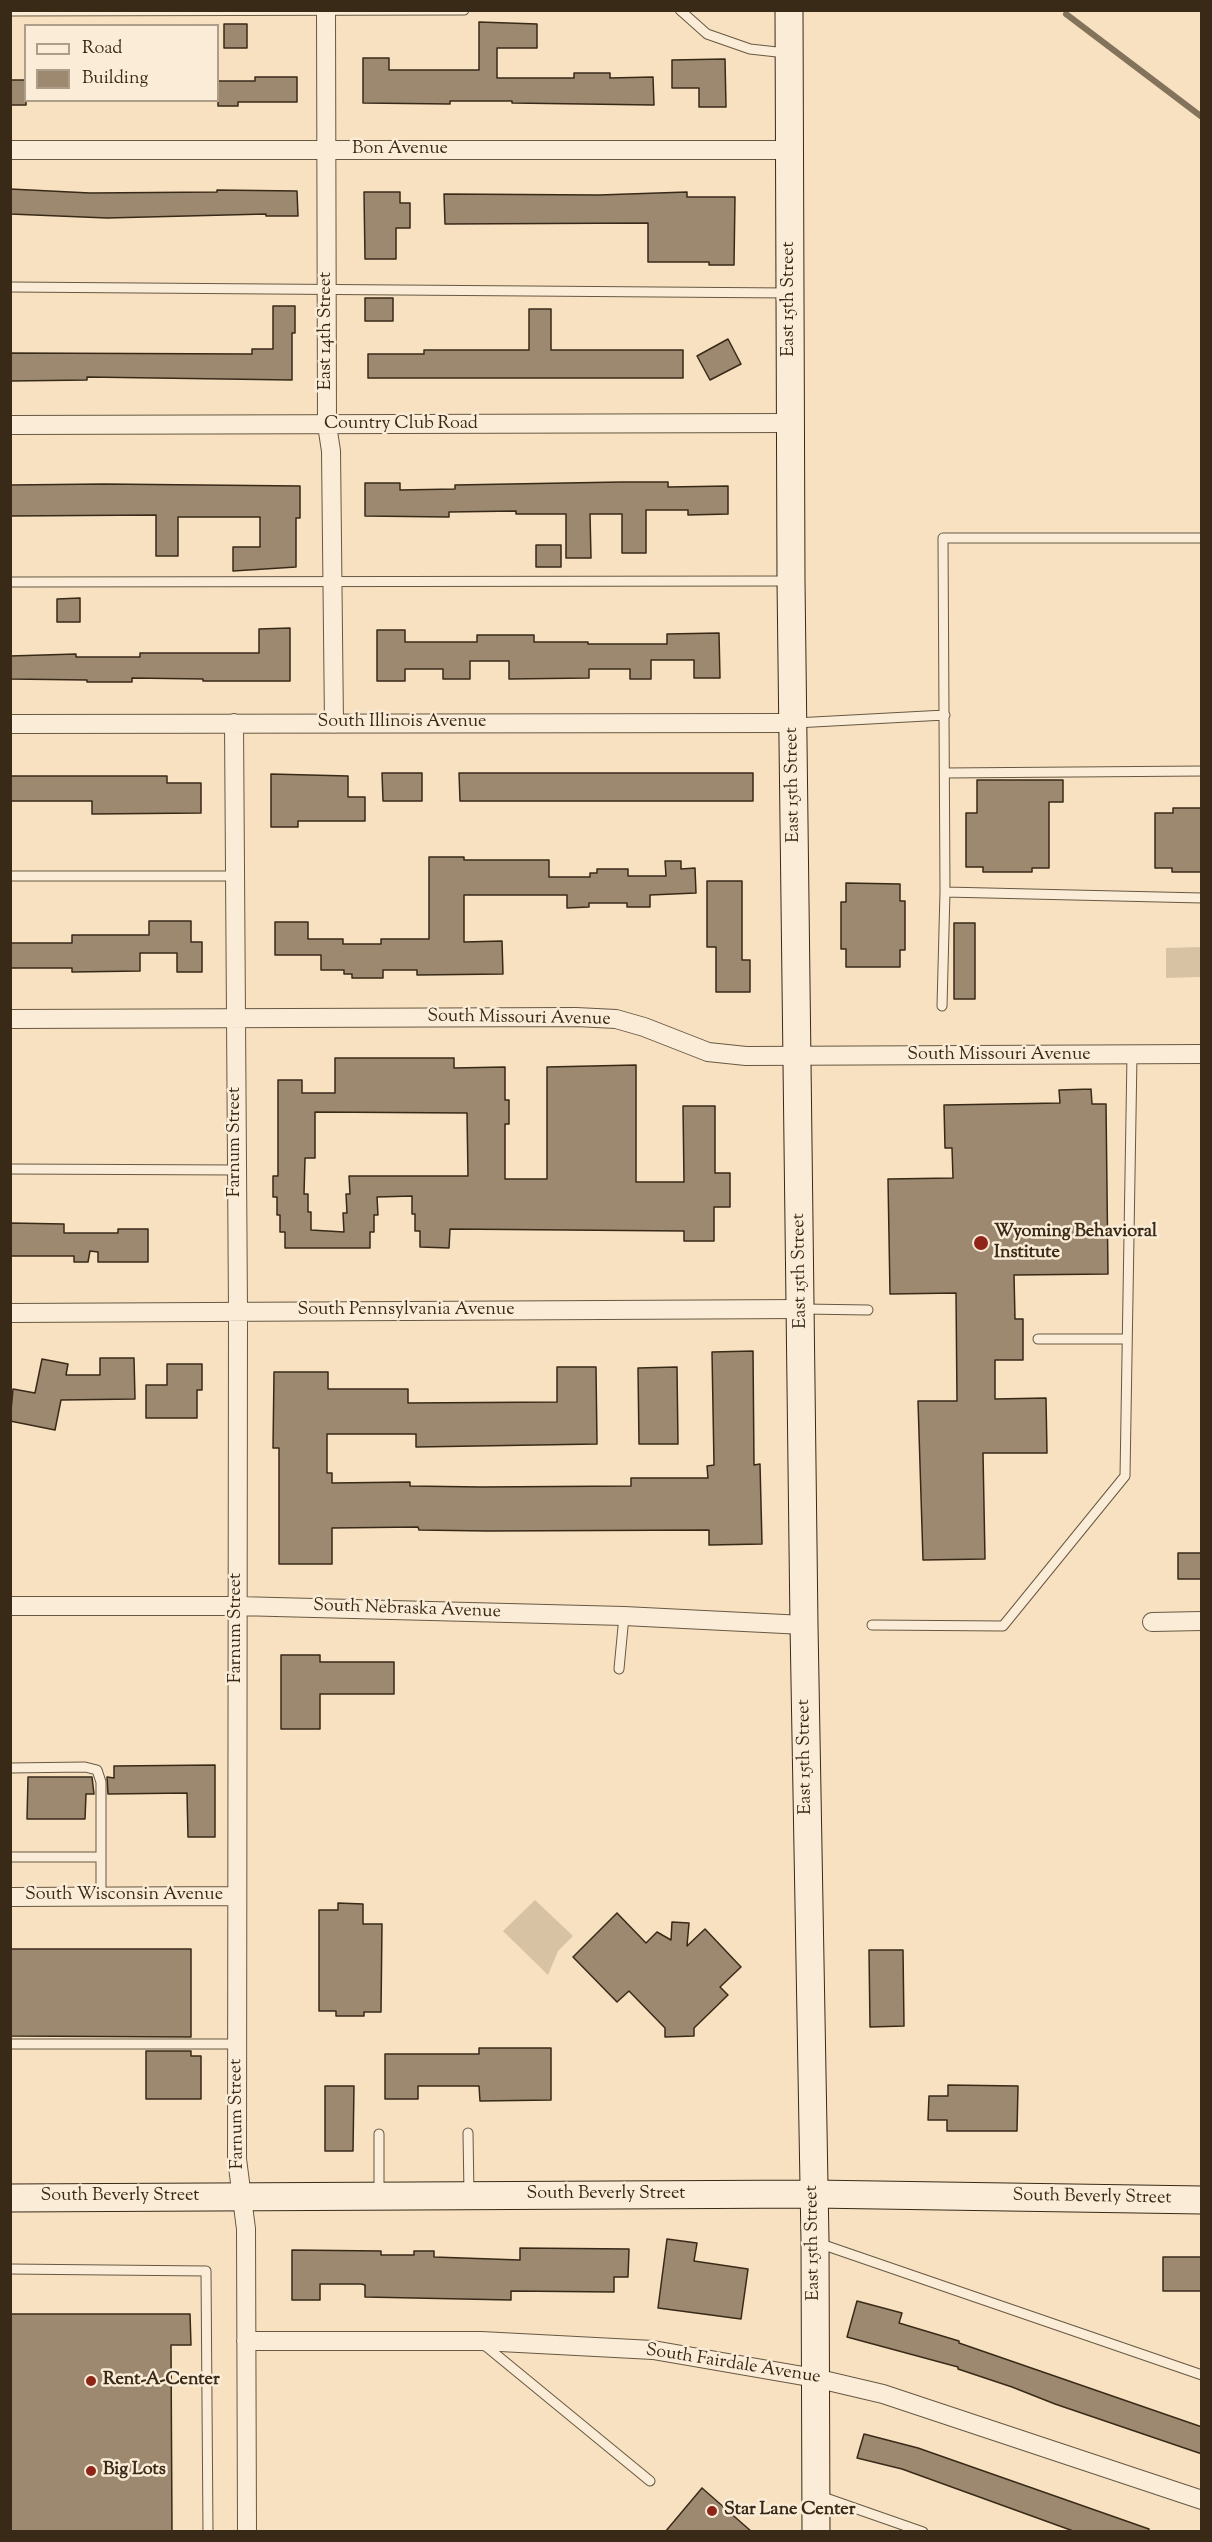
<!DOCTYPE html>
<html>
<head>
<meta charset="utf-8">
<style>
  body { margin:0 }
  #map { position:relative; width:1212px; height:2542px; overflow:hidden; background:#f7e1c1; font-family:"Sorts Mill Goudy",serif }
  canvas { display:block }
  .frame { position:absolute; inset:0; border:12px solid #392a18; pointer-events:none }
  .legend { position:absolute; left:24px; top:24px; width:195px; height:78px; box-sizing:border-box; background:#faecd7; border:2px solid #ad9e8b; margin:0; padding:8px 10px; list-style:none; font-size:18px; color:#392a18 }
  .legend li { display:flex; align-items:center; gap:12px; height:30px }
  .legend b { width:30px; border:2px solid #ad9e8b }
</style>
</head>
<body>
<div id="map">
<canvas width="1212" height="2542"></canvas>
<div class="frame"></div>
<ul class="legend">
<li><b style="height:8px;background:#faecd7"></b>Road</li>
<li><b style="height:16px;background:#9c8970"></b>Building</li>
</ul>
</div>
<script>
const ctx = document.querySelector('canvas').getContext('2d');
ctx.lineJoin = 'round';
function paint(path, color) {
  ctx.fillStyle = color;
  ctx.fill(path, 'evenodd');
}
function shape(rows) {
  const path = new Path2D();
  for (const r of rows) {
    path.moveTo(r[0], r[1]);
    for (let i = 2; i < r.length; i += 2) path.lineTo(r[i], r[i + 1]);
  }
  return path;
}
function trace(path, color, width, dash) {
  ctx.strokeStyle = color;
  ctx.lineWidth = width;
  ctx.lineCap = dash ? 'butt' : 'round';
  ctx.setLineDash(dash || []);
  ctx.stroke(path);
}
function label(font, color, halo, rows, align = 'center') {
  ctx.font = font + ' "Sorts Mill Goudy",serif';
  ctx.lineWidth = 5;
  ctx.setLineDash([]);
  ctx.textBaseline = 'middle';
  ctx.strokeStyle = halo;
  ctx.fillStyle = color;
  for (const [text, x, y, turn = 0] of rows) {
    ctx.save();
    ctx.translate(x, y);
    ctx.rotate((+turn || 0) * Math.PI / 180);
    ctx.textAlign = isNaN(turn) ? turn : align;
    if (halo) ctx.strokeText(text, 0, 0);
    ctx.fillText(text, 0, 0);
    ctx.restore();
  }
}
const green = shape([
  [1201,947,1201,977,1166,978,1166,948],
  [535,1900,573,1936,558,1951,548,1975,503,1931]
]);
const stream = shape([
  [1066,14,1202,117]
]);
const building = shape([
  [479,22,537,24,537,48,497,48,497,78,574,78,574,73,610,73,610,78,653,77,654,105,512,103,512,101,450,101,450,104,363,103,363,58,389,58,389,70,479,70,479,22],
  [224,24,247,24,247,48,224,48,224,24],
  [725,59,726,107,699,107,699,88,672,88,672,60,725,59],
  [255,77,297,77,297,102,238,102,238,106,218,106,218,81,255,81,255,77],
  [10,80,26,80,26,105,10,105,10,80],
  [10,189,90,193,217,192,217,190,297,191,298,216,266,216,266,214,107,218,10,214,10,189],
  [364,192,400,192,400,203,410,203,410,228,396,228,396,259,365,259,364,192],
  [687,192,687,197,735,197,734,265,709,265,709,262,648,262,648,223,445,224,444,194,599,195,687,192],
  [365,298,393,298,393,321,365,321,365,298],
  [273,306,295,306,295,333,292,333,292,380,87,377,87,380,10,381,10,353,252,354,252,349,273,349,273,306],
  [529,309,551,309,551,350,683,350,683,378,368,378,368,354,424,354,424,350,529,350,529,309],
  [728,339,741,364,710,380,697,356,728,339],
  [621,482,668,482,668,487,728,486,728,514,688,515,688,510,646,510,646,553,622,553,622,514,590,514,591,558,566,558,566,514,516,514,516,511,449,512,449,517,365,516,365,483,400,483,400,490,455,489,455,485,621,482],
  [104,484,300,486,300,518,296,518,296,567,233,571,233,547,260,547,260,517,178,517,178,556,156,556,156,515,10,516,10,485,104,484],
  [536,545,561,545,561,567,536,567,536,545],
  [80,598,80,622,57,622,57,599,80,598],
  [290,628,290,681,203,681,203,679,132,678,132,682,87,682,87,680,10,679,10,656,76,654,76,657,140,657,140,653,259,653,259,629,290,628],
  [377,630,405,630,405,642,477,642,477,635,534,635,534,642,588,642,588,644,667,644,667,634,719,633,720,678,694,678,694,660,651,660,651,679,630,679,630,669,589,669,589,678,509,679,509,661,470,661,470,679,443,679,443,669,405,669,405,681,377,681,377,630],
  [382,773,422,773,422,801,383,801,382,773],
  [459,773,753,773,753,801,460,801,459,773],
  [271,774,348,776,348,797,365,797,365,821,298,821,298,827,271,827,271,774],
  [10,776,167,776,167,783,201,783,201,813,92,814,92,801,10,801,10,776],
  [977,780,1063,780,1063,802,1049,802,1049,868,1032,868,1032,872,983,872,983,867,966,867,966,813,977,813,977,780],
  [1173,808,1202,808,1202,872,1172,872,1172,868,1155,868,1155,813,1173,813,1173,808],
  [429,857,464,857,464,860,549,860,549,877,590,877,590,873,597,873,597,869,628,869,628,876,666,876,665,861,681,861,681,869,695,868,696,893,650,895,650,907,627,907,627,903,589,903,589,907,567,908,567,895,464,895,464,942,502,941,503,974,417,975,417,970,383,970,383,978,352,978,352,974,344,974,344,970,321,970,321,955,275,955,275,922,308,922,308,939,343,939,343,944,381,944,381,939,429,939,429,857],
  [707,881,742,881,742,960,750,960,750,992,716,992,716,947,707,947,707,881],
  [846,883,900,884,900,901,905,901,905,950,900,950,900,967,846,967,846,949,841,949,841,902,846,902,846,883],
  [149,921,191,921,191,942,202,942,202,972,177,972,177,953,140,953,140,971,72,972,72,968,10,968,10,943,72,943,72,935,149,935,149,921],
  [954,923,975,923,975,999,954,999,954,923],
  [335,1058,454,1058,454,1068,505,1067,505,1100,509,1100,509,1124,505,1124,505,1179,547,1179,547,1067,636,1065,636,1182,684,1182,683,1106,715,1106,715,1173,730,1173,730,1207,714,1207,714,1241,684,1241,684,1231,450,1229,449,1248,420,1247,420,1231,415,1231,415,1214,412,1214,412,1196,377,1197,378,1215,374,1215,374,1232,370,1232,370,1248,285,1248,285,1232,280,1232,280,1215,277,1215,277,1197,273,1197,273,1176,278,1176,278,1080,302,1080,302,1093,335,1093,335,1058],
  [315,1112,467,1113,468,1176,349,1176,350,1194,346,1194,347,1213,343,1213,344,1232,311,1230,311,1212,308,1212,308,1194,304,1194,305,1158,315,1158,315,1112],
  [1091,1089,1092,1104,1106,1104,1108,1274,1014,1275,1015,1319,1023,1319,1023,1360,995,1360,995,1399,1046,1398,1047,1453,983,1453,985,1559,923,1560,918,1401,957,1401,956,1293,890,1294,888,1179,953,1178,952,1148,945,1148,944,1105,1060,1103,1059,1090,1091,1089],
  [10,1223,64,1224,64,1233,118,1233,118,1229,148,1229,148,1262,98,1262,98,1252,90,1251,88,1262,74,1262,74,1256,10,1256,10,1223],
  [753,1351,754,1465,760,1464,762,1544,709,1545,709,1530,488,1531,419,1530,418,1527,332,1528,332,1564,279,1564,279,1448,273,1448,274,1372,328,1372,328,1389,408,1389,408,1403,557,1402,557,1367,596,1367,597,1444,416,1447,416,1434,327,1434,327,1473,332,1473,332,1483,410,1482,410,1486,481,1487,631,1486,631,1478,708,1478,707,1466,714,1465,712,1352,753,1351],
  [100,1358,134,1358,135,1399,61,1400,55,1430,10,1421,13,1389,35,1393,42,1359,68,1364,66,1375,100,1375,100,1358],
  [167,1364,202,1364,202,1390,197,1390,197,1418,146,1418,146,1385,167,1385,167,1364],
  [677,1367,678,1444,639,1444,638,1368,677,1367],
  [1178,1553,1202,1553,1202,1579,1178,1579,1178,1553],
  [281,1655,320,1655,320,1662,394,1662,394,1694,320,1694,320,1729,281,1729,281,1655],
  [215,1765,215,1837,188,1837,187,1793,108,1794,107,1777,114,1778,114,1766,215,1765],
  [28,1777,92,1777,94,1794,86,1794,85,1819,27,1819,28,1777],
  [338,1903,363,1904,363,1924,382,1924,381,2012,364,2012,364,2016,336,2016,336,2011,319,2011,319,1910,338,1910,338,1903],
  [617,1913,646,1943,657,1932,671,1940,672,1922,689,1923,687,1946,705,1929,741,1967,720,1987,728,1995,694,2028,694,2036,665,2037,665,2028,629,1991,617,2002,573,1957,617,1913],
  [10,1949,191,1949,191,2037,10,2036,10,1949],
  [869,1950,903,1950,904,2026,870,2027,869,1950],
  [479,2048,551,2048,551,2100,480,2101,479,2086,418,2086,418,2099,385,2099,385,2054,479,2054,479,2048],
  [146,2051,191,2051,191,2056,201,2056,201,2099,146,2099,146,2051],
  [948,2085,1018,2086,1017,2131,947,2131,947,2120,928,2120,929,2096,948,2096,948,2085],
  [325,2086,354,2086,353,2151,325,2151,325,2086],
  [667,2239,697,2243,694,2261,748,2269,741,2319,658,2308,667,2239],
  [520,2248,629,2249,628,2277,614,2277,614,2292,511,2291,511,2300,365,2297,365,2285,361,2284,320,2284,320,2300,292,2300,292,2250,381,2251,381,2255,414,2255,414,2251,434,2251,434,2257,520,2260,520,2248],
  [1163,2257,1202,2257,1202,2291,1163,2291,1163,2257],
  [857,2301,902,2313,899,2323,959,2341,959,2343,1202,2427,1202,2454,1055,2404,1012,2387,958,2369,958,2367,847,2337,857,2301],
  [10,2314,190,2314,191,2345,171,2345,172,2532,10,2532,10,2314],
  [864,2434,918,2448,1149,2529,1148,2532,1076,2532,902,2469,857,2458,864,2434],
  [702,2488,752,2532,665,2532,702,2488]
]);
const lane = shape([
  [680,10,707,34,750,49,786,53],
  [10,11,464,10],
  [10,287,788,293],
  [10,582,789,581],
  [795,723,945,715],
  [945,773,1202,771],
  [10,876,235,876],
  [945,892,1202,898],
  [942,1006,945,892,943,538,1202,538],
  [10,1169,237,1170],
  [804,1309,868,1310],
  [1038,1339,1127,1339],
  [872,1625,1003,1626,1125,1476,1132,1055],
  [619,1669,624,1616],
  [10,1768,85,1767,97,1770,101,1782,101,1896],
  [10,1857,101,1857],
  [10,2044,237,2044],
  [468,2133,469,2194],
  [379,2134,379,2195],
  [818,2243,1202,2375],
  [10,2269,206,2271,208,2532],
  [482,2343,650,2481],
  [820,2496,923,2532]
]);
const street = shape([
  [326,10,327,425,331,451,334,724],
  [10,150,789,150],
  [10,425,791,423],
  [234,723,238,1312,237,2159,246,2229,247,2532],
  [10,724,794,723],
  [10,1019,576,1017,616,1019,644,1027,708,1052,746,1056,1202,1054],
  [10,1313,801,1309],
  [10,1606,237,1606,624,1616,804,1625],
  [1152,1622,1202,1621],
  [10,1897,237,1896],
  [246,2341,481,2341,653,2350,815,2378,883,2394,1202,2500]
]);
const secondary = shape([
  [789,10,791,581,804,1625,815,2241,816,2532],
  [10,2198,813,2194,1202,2200]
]);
const markers = [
  [981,1243,8,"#8f2418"],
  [91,2381,6,"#8f2418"],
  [91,2471,6,"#8f2418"],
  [712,2511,6,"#8f2418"]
];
const streetNames = [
  ["Bon Avenue",400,150],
  ["East 15th Street",790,299,-90],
  ["East 14th Street",327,331,-90],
  ["Country Club Road",401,425],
  ["South Illinois Avenue",402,723],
  ["East 15th Street",794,785,-91],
  ["South Missouri Avenue",519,1019,1],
  ["South Missouri Avenue",999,1056],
  ["Farnum Street",236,1142,-90],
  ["East 15th Street",801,1271,-91],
  ["South Pennsylvania Avenue",406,1311],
  ["South Nebraska Avenue",407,1610,2],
  ["Farnum Street",237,1628,-90],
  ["East 15th Street",806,1757,-91],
  ["South Wisconsin Avenue",124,1896],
  ["Farnum Street",238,2114,-91],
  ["South Beverly Street",606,2195],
  ["South Beverly Street",120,2197],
  ["South Beverly Street",1092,2198,1],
  ["East 15th Street",814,2243,-91],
  ["South Fairdale Avenue",733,2365,9]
];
const poiNames = [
  ["Wyoming Behavioral",994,1233],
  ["Institute",994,1254],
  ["Rent-A-Center",103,2381],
  ["Big Lots",103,2471],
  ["Star Lane Center",724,2511]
];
paint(green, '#d7c2a4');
trace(stream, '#84735b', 6);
paint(building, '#9c8970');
trace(building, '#392a18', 1.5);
trace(lane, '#685842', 11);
trace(street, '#685842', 20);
trace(secondary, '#392a18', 29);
trace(lane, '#faecd7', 9);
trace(street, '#faecd7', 18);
trace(secondary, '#faecd7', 27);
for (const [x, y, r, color] of markers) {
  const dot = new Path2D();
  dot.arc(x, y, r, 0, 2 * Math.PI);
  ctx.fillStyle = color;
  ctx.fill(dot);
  trace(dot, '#faecd7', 2);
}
label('18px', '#392a18', '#faecd7', streetNames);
label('bold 18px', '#392a18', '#faecd7', poiNames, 'left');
</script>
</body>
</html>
